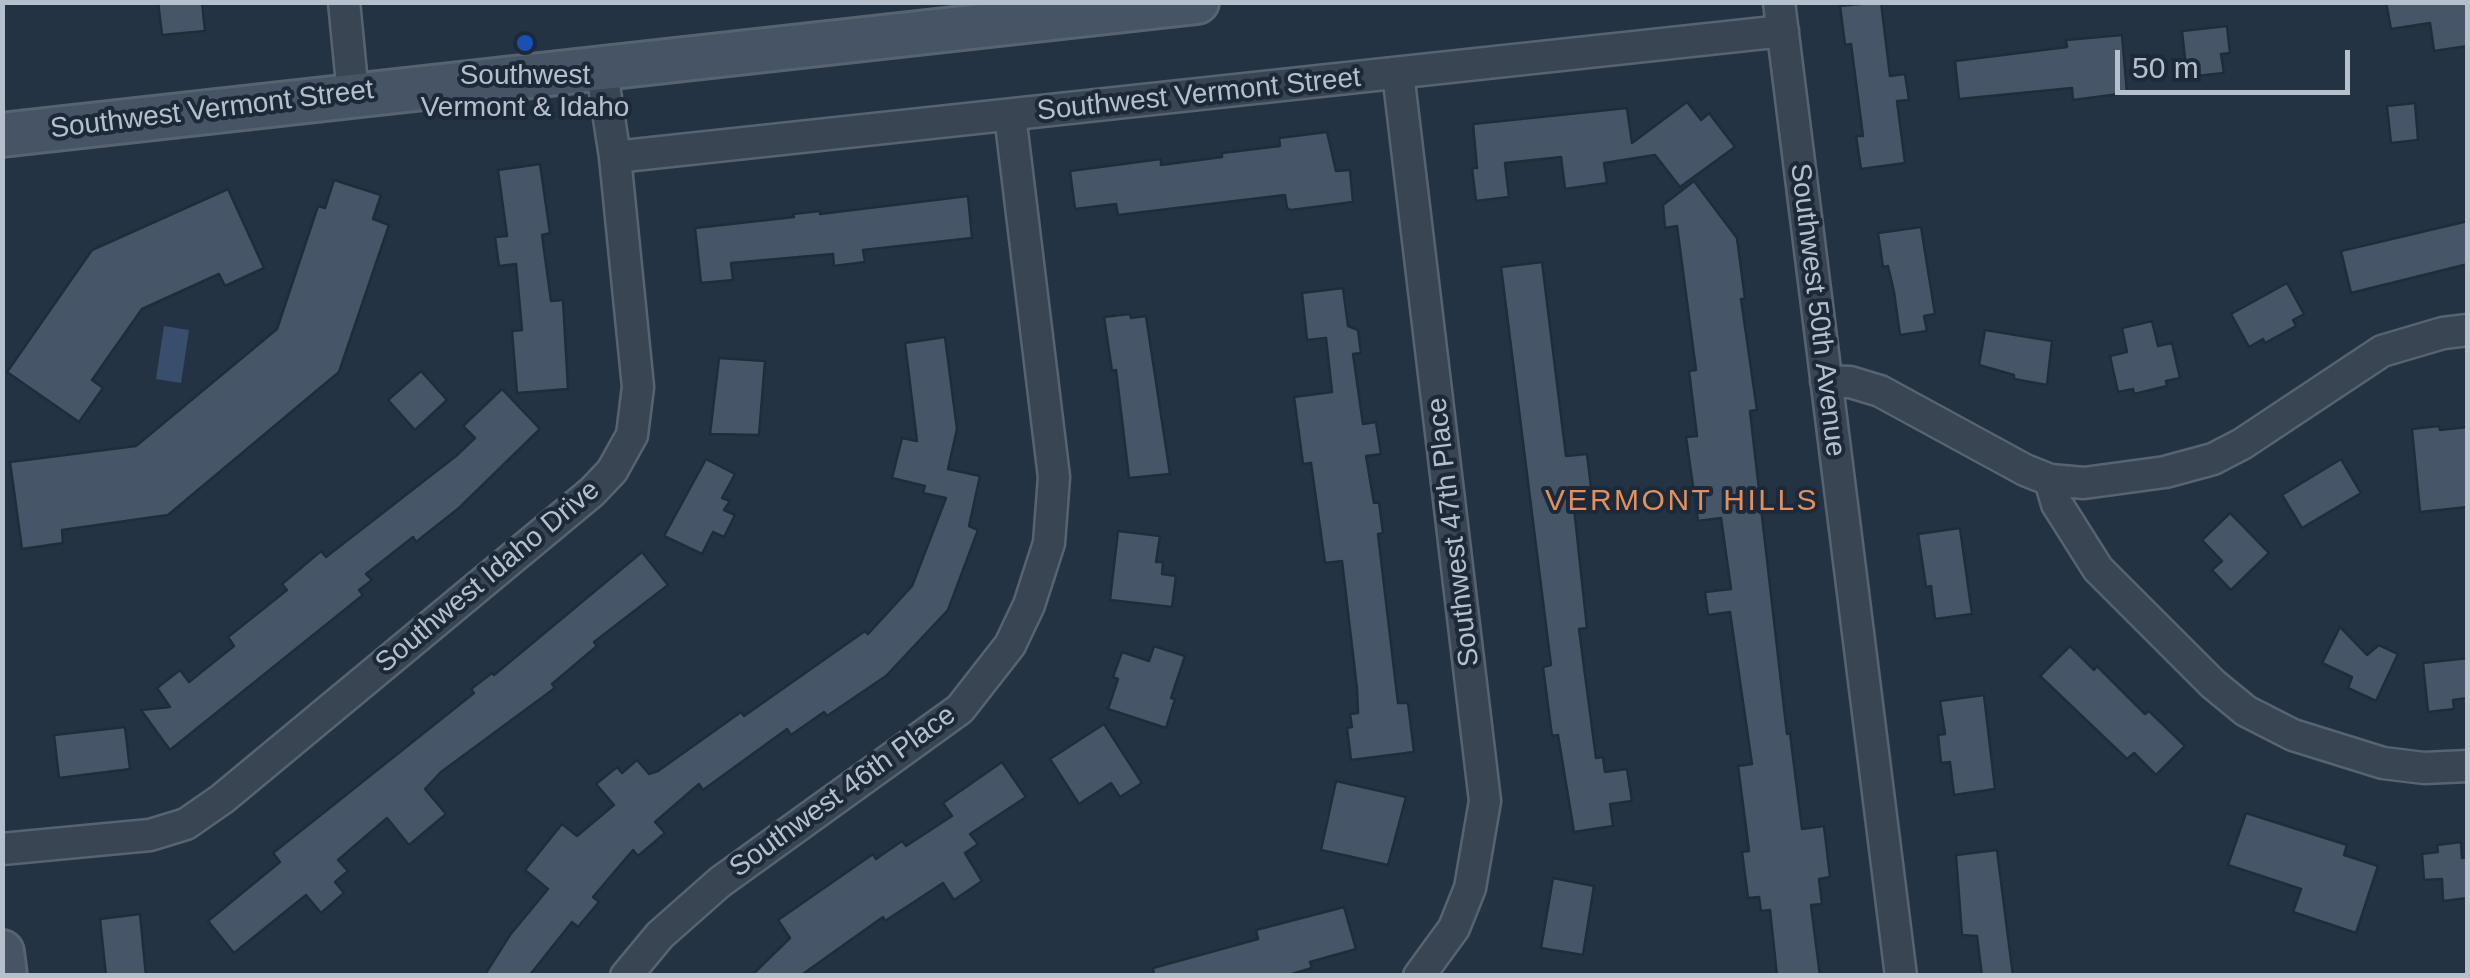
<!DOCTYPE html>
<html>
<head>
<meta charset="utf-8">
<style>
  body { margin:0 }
  #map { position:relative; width:2470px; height:978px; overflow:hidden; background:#243344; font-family:Helvetica,sans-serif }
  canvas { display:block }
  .frame { position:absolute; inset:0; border:5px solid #b6c0cd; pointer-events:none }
  .scale { position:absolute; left:2115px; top:50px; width:235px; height:45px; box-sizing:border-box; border:5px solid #b6c0cd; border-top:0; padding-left:12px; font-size:30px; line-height:35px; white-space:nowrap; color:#b6c0cd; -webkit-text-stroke:8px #1d2938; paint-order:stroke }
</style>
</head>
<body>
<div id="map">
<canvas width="2470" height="978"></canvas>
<div class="frame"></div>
<div class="scale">50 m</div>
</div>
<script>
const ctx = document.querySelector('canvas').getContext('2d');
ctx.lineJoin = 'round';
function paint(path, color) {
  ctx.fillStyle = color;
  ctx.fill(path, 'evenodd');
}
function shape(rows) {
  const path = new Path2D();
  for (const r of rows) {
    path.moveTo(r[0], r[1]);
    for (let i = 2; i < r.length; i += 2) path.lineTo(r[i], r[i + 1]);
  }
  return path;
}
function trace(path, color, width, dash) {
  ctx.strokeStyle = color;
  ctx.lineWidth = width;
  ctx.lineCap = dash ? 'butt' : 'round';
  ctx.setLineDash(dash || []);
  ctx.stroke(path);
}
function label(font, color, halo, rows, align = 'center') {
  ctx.font = font + ' Helvetica,sans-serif';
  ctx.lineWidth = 8;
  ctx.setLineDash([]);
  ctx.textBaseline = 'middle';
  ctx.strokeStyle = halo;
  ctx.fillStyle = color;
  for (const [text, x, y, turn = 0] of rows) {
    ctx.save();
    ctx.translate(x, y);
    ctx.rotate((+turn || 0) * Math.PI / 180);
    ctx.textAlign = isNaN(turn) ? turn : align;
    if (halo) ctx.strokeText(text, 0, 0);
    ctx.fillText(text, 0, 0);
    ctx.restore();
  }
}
const water = shape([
  [164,326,189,330,181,383,156,379]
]);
const building = shape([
  [158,2,202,2,205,31,162,35,158,2],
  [1881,2,1890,76,1905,74,1909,100,1897,101,1905,163,1861,169,1856,136,1863,136,1851,44,1845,45,1840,6,1881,2],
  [2386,2,2468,2,2468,46,2434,51,2430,23,2391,29,2386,2],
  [2227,26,2230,53,2221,54,2224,73,2187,77,2182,31,2227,26],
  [2122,35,2127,93,2073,100,2072,88,1959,99,1955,61,2067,47,2066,40,2122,35],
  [1687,102,1701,120,1709,113,1735,147,1680,187,1655,155,1604,163,1607,183,1565,189,1561,157,1505,163,1509,197,1476,201,1472,168,1477,168,1473,124,1627,108,1632,143,1687,102],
  [2415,103,2418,140,2391,143,2387,106,2415,103],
  [1327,132,1336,171,1350,170,1353,202,1291,210,1287,208,1285,195,1118,215,1116,204,1075,209,1070,171,1161,159,1161,165,1222,157,1222,153,1280,146,1279,138,1327,132],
  [540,164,550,233,542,235,551,301,563,300,568,389,517,393,512,331,522,330,516,264,499,266,495,237,507,236,498,170,540,164],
  [334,180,381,195,373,219,389,225,339,372,168,515,62,530,63,543,22,549,10,462,136,446,277,329,318,206,325,208,334,180],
  [1694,181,1737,238,1745,299,1741,299,1757,410,1750,411,1787,734,1790,733,1802,829,1824,826,1830,877,1819,879,1822,904,1811,905,1820,976,1777,976,1770,910,1761,911,1759,897,1748,898,1742,852,1749,851,1738,766,1752,764,1744,709,1730,612,1708,615,1705,592,1731,589,1721,518,1698,521,1686,437,1697,436,1689,371,1696,370,1677,226,1665,228,1663,205,1694,181],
  [228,189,264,268,225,286,219,274,142,309,92,380,103,388,79,422,7,372,92,250,228,189],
  [968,196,972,238,863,250,865,262,834,266,833,254,731,263,733,280,701,283,695,228,794,217,793,214,820,211,820,214,968,196],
  [2468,221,2468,264,2351,293,2341,251,2468,221],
  [1921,227,1935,314,1924,316,1927,331,1900,335,1894,292,1888,266,1883,267,1878,233,1921,227],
  [1542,262,1566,456,1587,454,1591,487,1572,489,1587,628,1579,629,1596,758,1603,757,1605,772,1627,769,1632,801,1610,804,1613,826,1574,832,1558,735,1552,736,1543,667,1551,665,1501,267,1542,262],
  [2287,283,2304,314,2293,320,2296,326,2265,343,2263,339,2249,347,2231,314,2287,283],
  [1343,288,1348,326,1358,330,1361,353,1353,354,1363,424,1376,422,1381,454,1366,456,1374,503,1379,502,1383,533,1378,534,1398,703,1408,703,1414,752,1351,760,1347,728,1352,727,1350,714,1358,713,1357,689,1342,561,1325,563,1311,463,1303,464,1294,397,1332,392,1326,338,1307,340,1302,293,1343,288],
  [1130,314,1131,318,1146,316,1170,474,1129,478,1116,370,1112,371,1104,317,1130,314],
  [2152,321,2158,346,2172,343,2180,378,2166,381,2167,386,2134,394,2133,389,2118,392,2110,356,2127,352,2122,328,2152,321],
  [1985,330,2052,341,2047,385,2014,379,2014,375,1979,365,1985,330],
  [945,337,957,429,948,469,980,476,969,526,978,530,948,610,886,676,827,716,824,712,791,735,787,729,703,790,699,784,655,822,665,833,638,856,633,850,593,897,599,902,578,927,572,922,529,976,484,976,510,935,548,889,525,870,562,824,577,836,614,805,596,784,617,767,622,773,637,760,649,774,658,771,741,712,744,716,865,631,868,634,912,586,946,498,923,493,925,486,892,478,902,438,917,441,905,343,945,337],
  [719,358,765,361,759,435,710,434,719,358],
  [421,371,447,400,415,430,388,400,421,371],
  [502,389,540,429,459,508,416,542,413,537,366,574,372,580,359,590,363,595,170,750,141,710,170,707,157,688,180,670,189,682,234,646,228,637,287,590,282,584,321,551,326,557,456,456,475,438,463,426,502,389],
  [2439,426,2440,430,2468,427,2468,507,2420,512,2412,429,2439,426],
  [706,459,735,474,722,498,730,501,724,510,735,515,724,537,713,532,702,554,664,536,706,459],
  [2341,459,2361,493,2302,528,2282,495,2341,459],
  [2230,513,2269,553,2231,590,2212,570,2222,561,2202,540,2230,513],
  [1960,528,1972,614,1935,619,1931,586,1926,587,1918,534,1960,528],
  [1118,531,1160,536,1156,562,1163,562,1162,574,1176,576,1172,607,1110,600,1118,531],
  [642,552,668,585,594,642,597,646,552,684,555,688,441,772,425,789,446,814,409,845,387,818,338,860,348,871,335,882,344,893,321,913,306,895,234,953,208,921,280,862,273,853,474,693,471,689,492,673,494,675,642,552],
  [2340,627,2367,655,2379,645,2398,654,2376,701,2348,688,2352,677,2322,663,2340,627],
  [1154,646,1185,656,1171,698,1175,699,1166,728,1108,709,1118,679,1113,677,1122,652,1149,661,1154,646],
  [2070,646,2094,670,2097,666,2145,714,2149,711,2185,746,2156,775,2134,753,2127,759,2040,676,2070,646],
  [2468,658,2468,698,2453,700,2454,709,2428,712,2423,663,2468,658],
  [1984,695,1995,789,1954,795,1950,762,1941,763,1938,735,1945,734,1940,701,1984,695],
  [1104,724,1142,783,1120,797,1111,783,1079,804,1050,759,1104,724],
  [125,727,130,769,59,778,54,735,125,727],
  [1002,762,1026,797,970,834,978,844,965,853,982,881,954,900,943,883,885,921,883,917,800,976,751,976,790,938,778,920,873,854,876,859,902,841,906,846,952,816,943,803,1002,762],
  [1336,781,1406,797,1388,865,1321,850,1336,781],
  [2246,813,2347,845,2344,855,2378,866,2356,933,2293,912,2301,889,2228,865,2246,813],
  [2461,842,2462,858,2468,857,2468,898,2443,901,2442,879,2424,880,2422,854,2438,852,2437,845,2461,842],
  [1997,850,2013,976,1982,976,1977,936,1962,935,1956,855,1997,850],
  [1553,878,1594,886,1583,955,1541,948,1553,878],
  [1344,907,1356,949,1310,962,1312,968,1285,976,1154,976,1153,968,1258,939,1256,930,1344,907],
  [140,914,146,976,106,976,100,919,140,914]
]);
const street = shape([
  [344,2,353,94],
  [1779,2,1901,976],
  [1398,73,1485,801,1470,888,1454,928,1419,976],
  [615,157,1783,31],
  [1826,381,1850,382,1880,391,2025,470,2050,480,2084,483,2165,472,2213,459,2242,444,2382,351,2443,333,2468,330],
  [2050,480,2057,504,2098,569,2213,684,2246,711,2293,735,2383,763,2424,768,2468,766],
  [2,849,150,835,186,824,222,799,592,492,612,471,632,435,638,387,615,157,601,66],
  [626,976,660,935,720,882,960,709,1010,645,1029,605,1049,543,1054,477,1010,115]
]);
const secondary = shape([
  [2,135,1197,2],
  [2,952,5,976]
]);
const markers = [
  [525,43,10,"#1a4fb4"]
];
const poiNames = [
  ["Southwest",525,76],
  ["Vermont & Idaho",525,108]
];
const streetNames = [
  ["Southwest Vermont Street",1199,95,-6],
  ["Southwest Vermont Street",212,110,-7],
  ["Southwest 50th Avenue",1817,310,83],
  ["Southwest 47th Place",1454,532,-97],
  ["Southwest Idaho Drive",488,577,-40],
  ["Southwest 46th Place",843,792,-36]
];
const neighbourhoodNames = [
  ["VERMONT HILLS",1682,502]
];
paint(water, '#374f6c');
paint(building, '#465568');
trace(building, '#1f2c3a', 2.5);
trace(street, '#576370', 35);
trace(secondary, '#576370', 48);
trace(street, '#394553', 30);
trace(secondary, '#465466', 42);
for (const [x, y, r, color] of markers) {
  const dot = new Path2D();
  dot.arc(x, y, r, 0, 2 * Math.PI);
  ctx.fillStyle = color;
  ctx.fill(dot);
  trace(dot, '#1d2938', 4);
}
label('28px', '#b6c0cd', '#1d2938', poiNames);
label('28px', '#b6c0cd', '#1d2938', streetNames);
ctx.letterSpacing = '2.5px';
label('30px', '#df915f', '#1d2938', neighbourhoodNames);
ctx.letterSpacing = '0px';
</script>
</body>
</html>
